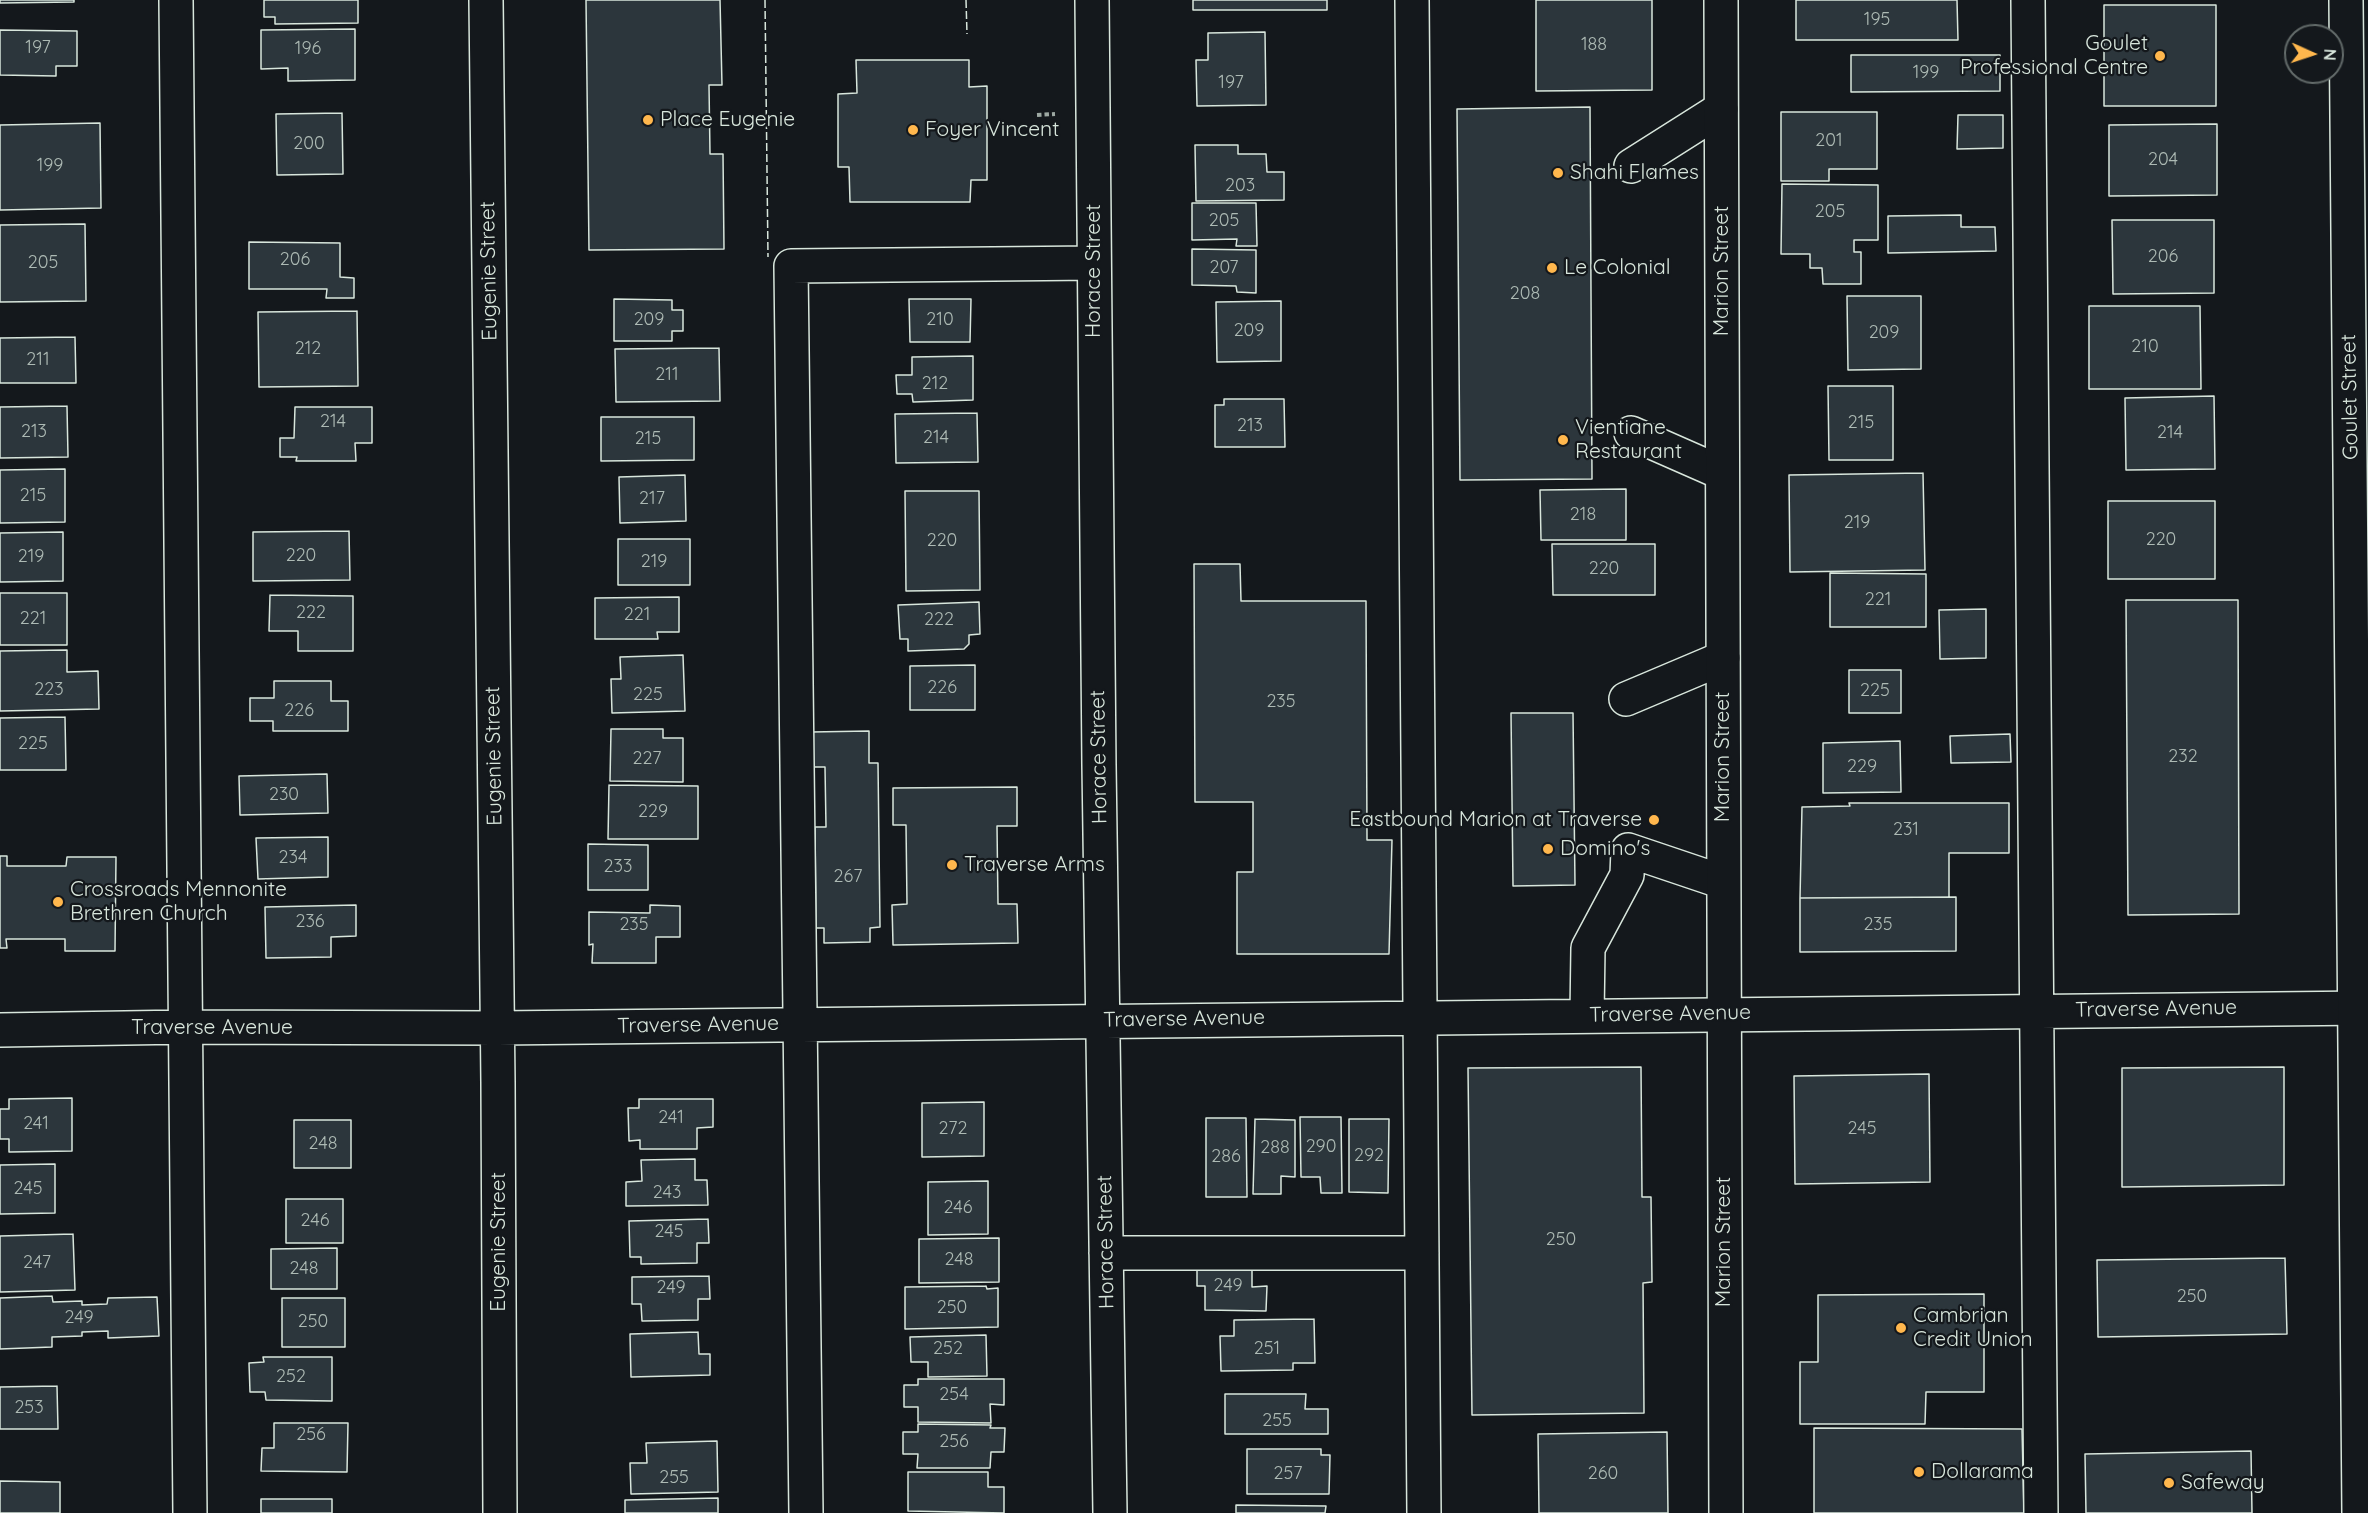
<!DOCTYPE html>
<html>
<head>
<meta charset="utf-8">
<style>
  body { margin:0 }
  #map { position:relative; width:2368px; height:1513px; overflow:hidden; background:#14181c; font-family:Quicksand,sans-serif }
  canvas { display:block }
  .north { position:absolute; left:2284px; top:24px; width:60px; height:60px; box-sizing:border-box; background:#14181c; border:2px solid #626a69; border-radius:50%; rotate:93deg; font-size:16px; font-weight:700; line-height:24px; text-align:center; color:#d8e6dc }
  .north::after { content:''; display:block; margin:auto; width:21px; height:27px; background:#ffb74d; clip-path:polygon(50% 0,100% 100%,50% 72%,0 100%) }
</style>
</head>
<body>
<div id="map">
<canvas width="2368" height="1513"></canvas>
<div class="north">N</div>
</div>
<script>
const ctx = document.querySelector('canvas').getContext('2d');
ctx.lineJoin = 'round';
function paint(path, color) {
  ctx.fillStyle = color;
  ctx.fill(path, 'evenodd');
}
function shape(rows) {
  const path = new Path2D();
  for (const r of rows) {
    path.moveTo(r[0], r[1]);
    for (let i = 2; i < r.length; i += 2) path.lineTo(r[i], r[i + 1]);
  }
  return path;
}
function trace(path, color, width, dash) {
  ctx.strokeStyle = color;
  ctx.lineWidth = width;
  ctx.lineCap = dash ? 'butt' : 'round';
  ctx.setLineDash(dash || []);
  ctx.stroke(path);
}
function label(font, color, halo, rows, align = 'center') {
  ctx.font = font + ' Quicksand,sans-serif';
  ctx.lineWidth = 4.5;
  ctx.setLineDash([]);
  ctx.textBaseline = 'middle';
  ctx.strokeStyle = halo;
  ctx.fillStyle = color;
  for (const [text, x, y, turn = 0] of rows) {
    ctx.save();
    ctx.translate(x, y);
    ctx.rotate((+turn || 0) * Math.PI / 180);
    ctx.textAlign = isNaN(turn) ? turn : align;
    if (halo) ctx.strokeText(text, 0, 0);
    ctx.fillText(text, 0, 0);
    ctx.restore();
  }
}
const building = shape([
  [0,0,74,0,74,2,0,3,0,0],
  [264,0,358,0,358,23,275,24,275,17,264,17,264,0],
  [586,0,720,0,722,85,709,85,710,154,723,154,724,249,589,250,586,0],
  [1193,0,1327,0,1327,10,1193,10,1193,0],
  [1536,0,1652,0,1652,90,1536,91,1536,0],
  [1796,0,1957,0,1958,40,1796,40,1796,0],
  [2104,5,2216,5,2216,106,2104,106,2104,5],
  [355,29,355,80,288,81,288,68,261,69,261,30,355,29],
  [0,30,77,31,77,66,56,66,56,76,0,75,0,30],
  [1265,32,1266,105,1197,106,1196,60,1208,60,1208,33,1265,32],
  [1851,55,2000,55,2000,91,1851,92,1851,55],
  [856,60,969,60,969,87,987,86,987,180,971,180,970,202,850,202,849,167,838,167,838,94,857,93,856,60],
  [1590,107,1592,479,1460,480,1457,109,1590,107],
  [1781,112,1877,112,1877,169,1829,169,1829,181,1781,181,1781,112],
  [342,113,343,174,277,175,276,114,342,113],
  [1958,115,2003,115,2003,148,1957,149,1958,115],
  [100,123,101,208,0,210,0,125,100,123],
  [2217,124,2217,195,2109,196,2109,125,2217,124],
  [1195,145,1238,145,1238,154,1266,154,1267,172,1284,172,1284,200,1196,201,1195,145],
  [1782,184,1878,185,1878,240,1854,240,1854,252,1861,252,1861,284,1823,284,1822,268,1810,268,1810,254,1781,254,1782,184],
  [1192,203,1256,203,1257,246,1236,246,1237,239,1192,240,1192,203],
  [1961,215,1961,227,1995,227,1996,251,1888,253,1888,216,1961,215],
  [2112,220,2214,220,2214,293,2113,294,2112,220],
  [85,224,86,301,0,302,0,225,85,224],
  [249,242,340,243,340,277,354,278,354,298,326,298,327,289,249,289,249,242],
  [1192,249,1256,250,1256,293,1237,292,1236,286,1192,285,1192,249],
  [1847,296,1921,296,1921,369,1848,370,1847,296],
  [614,299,672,300,672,310,683,310,683,331,672,331,672,341,614,341,614,299],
  [909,299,971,299,970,342,910,342,909,299],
  [1281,301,1281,361,1217,362,1216,302,1281,301],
  [2089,306,2200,306,2201,389,2089,389,2089,306],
  [357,311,358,386,259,387,258,312,357,311],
  [75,337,76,383,0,383,0,338,75,337],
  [719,348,720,401,616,402,615,349,719,348],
  [973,356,973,400,913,402,912,394,897,394,896,375,912,375,912,357,973,356],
  [1828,386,1893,386,1893,460,1829,460,1828,386],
  [2214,396,2215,469,2126,470,2125,398,2214,396],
  [1224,399,1284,399,1285,447,1215,447,1215,405,1224,405,1224,399],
  [67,406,68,457,0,458,0,407,67,406],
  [295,407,372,407,372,443,355,443,356,461,296,461,297,457,280,457,280,438,294,438,295,407],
  [977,413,978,462,896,463,895,414,977,413],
  [601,417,694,417,694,460,601,461,601,417],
  [65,469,65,522,0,523,0,470,65,469],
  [1923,473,1925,570,1790,572,1789,475,1923,473],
  [685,475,686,521,620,523,619,477,685,475],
  [1626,489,1626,540,1541,540,1540,490,1626,489],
  [905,491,979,491,980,590,906,591,905,491],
  [2108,501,2215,501,2215,579,2108,579,2108,501],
  [349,531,350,580,253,581,253,532,349,531],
  [63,532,63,581,0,582,0,533,63,532],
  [618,539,690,539,690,585,618,585,618,539],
  [1552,544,1655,544,1655,595,1553,595,1552,544],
  [1194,564,1240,564,1241,601,1366,601,1367,840,1392,840,1389,954,1237,954,1237,872,1253,872,1253,802,1195,802,1194,564],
  [1830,573,1926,574,1926,627,1830,627,1830,573],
  [0,593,67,593,67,645,0,645,0,593],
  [270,595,353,596,353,651,298,651,298,631,269,631,270,595],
  [679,597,679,632,657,632,658,639,595,639,595,598,679,597],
  [2126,600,2238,600,2239,914,2128,915,2126,600],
  [979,602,980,634,969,635,969,644,964,649,908,651,908,639,900,639,898,605,979,602],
  [1986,609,1986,658,1940,659,1939,610,1986,609],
  [67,650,67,672,98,671,99,709,0,711,0,651,67,650],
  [683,655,685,711,612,713,611,679,621,679,620,657,683,655],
  [975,665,975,710,910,710,910,666,975,665],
  [1849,670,1901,670,1901,713,1849,713,1849,670],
  [274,681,331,681,331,701,348,701,348,731,273,731,273,721,250,721,250,698,274,698,274,681],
  [1511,713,1573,713,1575,885,1513,886,1511,713],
  [65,717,66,770,0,770,0,718,65,717],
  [611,729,663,729,663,738,683,738,683,782,610,781,611,729],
  [869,731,869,763,878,763,880,927,870,928,870,942,824,943,824,928,816,928,815,827,826,827,825,767,812,767,811,732,869,731],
  [2010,734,2011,762,1951,763,1950,736,2010,734],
  [1900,741,1901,792,1823,793,1823,743,1900,741],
  [327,774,328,813,240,815,239,776,327,774],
  [609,785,698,786,698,839,608,839,609,785],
  [1017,787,1017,826,997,826,998,904,1017,904,1018,943,893,945,892,905,907,904,906,825,893,825,893,788,1017,787],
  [1849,803,2009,803,2009,853,1949,853,1949,897,1800,898,1802,807,1850,806,1849,803],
  [328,837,328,877,258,879,256,838,328,837],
  [588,844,648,845,648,890,588,890,588,844],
  [0,856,7,856,7,866,66,866,67,857,116,857,115,951,65,951,65,939,6,939,7,948,0,948,0,856],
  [1956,897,1956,951,1800,952,1800,898,1956,897],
  [356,905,356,936,331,937,331,957,266,958,265,907,356,905],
  [650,905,680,906,680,937,656,937,656,963,592,963,593,944,589,945,589,912,650,913,650,905],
  [1641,1067,1642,1197,1651,1197,1652,1282,1643,1283,1644,1413,1472,1415,1468,1068,1641,1067],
  [2284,1067,2284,1185,2122,1187,2122,1068,2284,1067],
  [1929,1074,1930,1182,1795,1184,1794,1076,1929,1074],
  [72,1098,72,1151,9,1152,9,1139,0,1139,0,1109,9,1109,9,1099,72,1098],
  [639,1099,713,1099,713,1127,697,1128,697,1149,640,1149,640,1140,629,1141,628,1108,639,1108,639,1099],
  [984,1102,984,1156,922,1157,922,1103,984,1102],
  [1300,1117,1341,1117,1342,1193,1321,1193,1320,1177,1301,1177,1300,1117],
  [1206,1118,1246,1118,1247,1197,1206,1197,1206,1118],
  [1255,1119,1295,1120,1295,1177,1281,1176,1281,1194,1253,1194,1255,1119],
  [1349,1119,1389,1119,1388,1193,1349,1192,1349,1119],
  [294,1120,351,1120,351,1168,294,1168,294,1120],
  [695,1159,695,1180,707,1180,708,1205,626,1206,626,1182,642,1181,641,1160,695,1159],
  [55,1164,55,1213,0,1214,0,1165,55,1164],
  [988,1181,988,1234,928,1235,928,1182,988,1181],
  [286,1199,343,1199,343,1243,286,1243,286,1199],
  [708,1219,709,1243,697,1243,697,1263,641,1264,641,1257,630,1257,629,1221,708,1219],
  [73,1234,75,1290,0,1292,0,1236,73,1234],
  [999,1238,999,1282,919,1283,919,1239,999,1238],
  [337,1248,337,1289,271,1289,271,1249,337,1248],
  [2285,1258,2287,1334,2098,1337,2097,1260,2285,1258],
  [1197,1262,1252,1262,1252,1287,1267,1286,1266,1311,1205,1310,1205,1286,1197,1286,1197,1262],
  [709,1276,710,1299,698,1299,698,1320,642,1321,641,1304,632,1304,632,1277,709,1276],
  [986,1286,987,1289,998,1288,998,1327,905,1329,905,1287,986,1286],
  [1984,1294,1984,1392,1926,1392,1925,1424,1800,1424,1800,1362,1818,1362,1818,1295,1984,1294],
  [52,1296,53,1302,82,1301,82,1305,107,1304,108,1298,157,1297,159,1336,108,1338,108,1331,82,1332,82,1336,52,1337,52,1347,0,1349,0,1298,52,1296],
  [282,1298,345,1298,345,1347,282,1347,282,1298],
  [1314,1319,1315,1363,1293,1363,1293,1370,1221,1371,1220,1336,1234,1336,1234,1320,1314,1319],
  [698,1332,699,1354,710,1354,710,1375,631,1377,630,1334,698,1332],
  [986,1335,987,1376,928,1377,928,1362,911,1362,910,1337,986,1335],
  [263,1357,332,1357,332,1401,266,1400,265,1392,250,1392,249,1363,264,1362,263,1357],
  [918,1379,1004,1379,1004,1405,990,1404,991,1423,918,1422,918,1407,904,1407,904,1385,918,1385,918,1379],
  [57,1386,58,1429,0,1429,0,1387,57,1386],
  [1225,1394,1306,1394,1305,1409,1328,1409,1328,1434,1225,1434,1225,1394],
  [274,1423,348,1423,347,1472,261,1471,262,1448,274,1448,274,1423],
  [918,1424,991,1425,990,1428,1005,1428,1004,1452,991,1452,990,1468,917,1468,918,1454,903,1454,903,1432,918,1432,918,1424],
  [1814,1428,2022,1429,2024,1513,1814,1513,1814,1428],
  [1667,1432,1668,1513,1539,1513,1538,1434,1667,1432],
  [717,1441,718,1492,631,1494,630,1463,647,1463,646,1443,717,1441],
  [1247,1449,1321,1449,1321,1455,1330,1455,1329,1494,1247,1494,1247,1449],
  [2251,1451,2252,1513,2086,1513,2085,1454,2251,1451],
  [908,1472,988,1472,988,1487,1004,1487,1004,1513,908,1511,908,1472],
  [0,1481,60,1482,60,1513,0,1513,0,1481],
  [718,1498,718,1513,625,1513,625,1500,718,1498],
  [261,1499,332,1499,332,1513,261,1513,261,1499],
  [1236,1505,1326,1506,1325,1513,1236,1513,1236,1505]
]);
const path = shape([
  [1037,115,1055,114]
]);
const minor = shape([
  [176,0,190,1513],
  [486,0,498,1082,500,1513],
  [1092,0,1099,765,1110,1513],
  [1412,0,1424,1513],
  [2028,0,2041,1513],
  [1631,166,1721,109],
  [1631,433,1722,473],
  [1626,699,1723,658],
  [1587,1015,1588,948,1627,875,1628,850,1723,882],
  [0,1030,187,1027,498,1028,2368,1008],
  [1106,1253,1422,1253],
  [806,1513,791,266,1094,263]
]);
const major = shape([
  [1721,0,1726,1513],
  [2346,0,2359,1513]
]);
const fence = shape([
  [765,0,768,257],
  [966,0,967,34]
]);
const markers = [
  [2160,56,6,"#ffb74d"],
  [648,120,6,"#ffb74d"],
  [913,130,6,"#ffb74d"],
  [1558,173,6,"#ffb74d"],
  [1552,268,6,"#ffb74d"],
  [1563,440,6,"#ffb74d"],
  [1654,820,6,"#ffb74d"],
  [1548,849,6,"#ffb74d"],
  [952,865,6,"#ffb74d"],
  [58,902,6,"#ffb74d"],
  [1901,1328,6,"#ffb74d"],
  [1919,1472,6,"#ffb74d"],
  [2169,1483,6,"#ffb74d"]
];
const numberNames = [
  ["195",1877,20],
  ["188",1594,45],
  ["197",38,48],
  ["196",308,49],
  ["199",1926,73],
  ["197",1231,83],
  ["201",1829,141],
  ["200",309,144],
  ["204",2163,160],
  ["199",50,166],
  ["203",1240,186],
  ["205",1830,212],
  ["205",1224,221],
  ["206",2163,257],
  ["206",295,260],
  ["205",43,263],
  ["207",1224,268],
  ["208",1525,294],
  ["209",649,320],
  ["210",940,320],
  ["209",1249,331],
  ["209",1884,333],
  ["210",2145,347],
  ["212",308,349],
  ["211",38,360],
  ["211",667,375],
  ["212",935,384],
  ["214",333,422],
  ["215",1861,423],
  ["213",1250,426],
  ["213",34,432],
  ["214",2170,433],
  ["214",936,438],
  ["215",648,439],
  ["215",33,496],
  ["217",652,499],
  ["218",1583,515],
  ["219",1857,523],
  ["220",2161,540],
  ["220",942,541],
  ["220",301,556],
  ["219",31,557],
  ["219",654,562],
  ["220",1604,569],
  ["221",1878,600],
  ["222",311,613],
  ["221",637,615],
  ["221",33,619],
  ["222",939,620],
  ["226",942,688],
  ["223",49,690],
  ["225",1875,691],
  ["225",648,695],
  ["235",1281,702],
  ["226",299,711],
  ["225",33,744],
  ["232",2183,757],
  ["227",647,759],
  ["229",1862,767],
  ["230",284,795],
  ["229",653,812],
  ["231",1906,830],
  ["234",293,858],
  ["233",618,867],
  ["267",848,877],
  ["236",310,922],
  ["235",634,925],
  ["235",1878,925],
  ["241",671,1118],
  ["241",36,1124],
  ["272",953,1129],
  ["245",1862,1129],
  ["248",323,1144],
  ["290",1321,1147],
  ["288",1275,1148],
  ["292",1369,1156],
  ["286",1226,1157],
  ["245",28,1189],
  ["243",667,1193],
  ["246",958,1208],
  ["246",315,1221],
  ["245",669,1232],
  ["250",1561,1240],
  ["248",959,1260],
  ["247",37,1263],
  ["248",304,1269],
  ["249",1228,1286],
  ["249",671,1288],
  ["250",2192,1297],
  ["250",952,1308],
  ["249",79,1318],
  ["250",313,1322],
  ["252",948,1349],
  ["251",1267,1349],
  ["252",291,1377],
  ["254",954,1395],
  ["253",29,1408],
  ["255",1277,1421],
  ["256",311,1435],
  ["256",954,1442],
  ["257",1288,1474],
  ["260",1603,1474],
  ["255",674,1478]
];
const poiNames = [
  ["Goulet",2148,44,"right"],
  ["Professional Centre",2148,68,"right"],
  ["Place Eugenie",660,120],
  ["Foyer Vincent",925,130],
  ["Shahi Flames",1570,173],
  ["Le Colonial",1564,268],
  ["Vientiane",1575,428],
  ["Restaurant",1575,452],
  ["Eastbound Marion at Traverse",1642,820,"right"],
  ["Domino's",1560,849],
  ["Traverse Arms",964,865],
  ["Crossroads Mennonite",70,890],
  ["Brethren Church",70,914],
  ["Cambrian",1913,1316],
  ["Credit Union",1913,1340],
  ["Dollarama",1931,1472],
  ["Safeway",2181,1483]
];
const streetNames = [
  ["Eugenie Street",489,271,-91],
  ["Horace Street",1094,271,-90],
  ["Marion Street",1722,271,-90],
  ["Goulet Street",2350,397,-91],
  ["Eugenie Street",494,756,-91],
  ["Horace Street",1099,757,-91],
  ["Marion Street",1723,757,-90],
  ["Traverse Avenue",2156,1009,-1],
  ["Traverse Avenue",1670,1014,-1],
  ["Traverse Avenue",1184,1019,-1],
  ["Traverse Avenue",698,1025,-1],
  ["Traverse Avenue",212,1028],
  ["Eugenie Street",499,1242,-90],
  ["Horace Street",1106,1242,-91],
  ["Marion Street",1724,1242,-90]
];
paint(building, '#2c363c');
trace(building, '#d8e6dc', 1.5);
trace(minor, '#d8e6dc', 36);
trace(major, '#d8e6dc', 36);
trace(path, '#9da8a2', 4, [4.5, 3]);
trace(minor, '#14181c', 33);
trace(major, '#14181c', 33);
trace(fence, '#d8e6dc', 1.5, [8, 3]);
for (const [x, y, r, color] of markers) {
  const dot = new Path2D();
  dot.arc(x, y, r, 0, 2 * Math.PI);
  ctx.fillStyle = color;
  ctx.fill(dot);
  trace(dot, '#14181c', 2);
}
label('18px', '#adbab4', null, numberNames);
label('21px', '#d8e6dc', '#14181c', poiNames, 'left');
label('21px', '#d8e6dc', '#14181c', streetNames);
</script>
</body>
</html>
